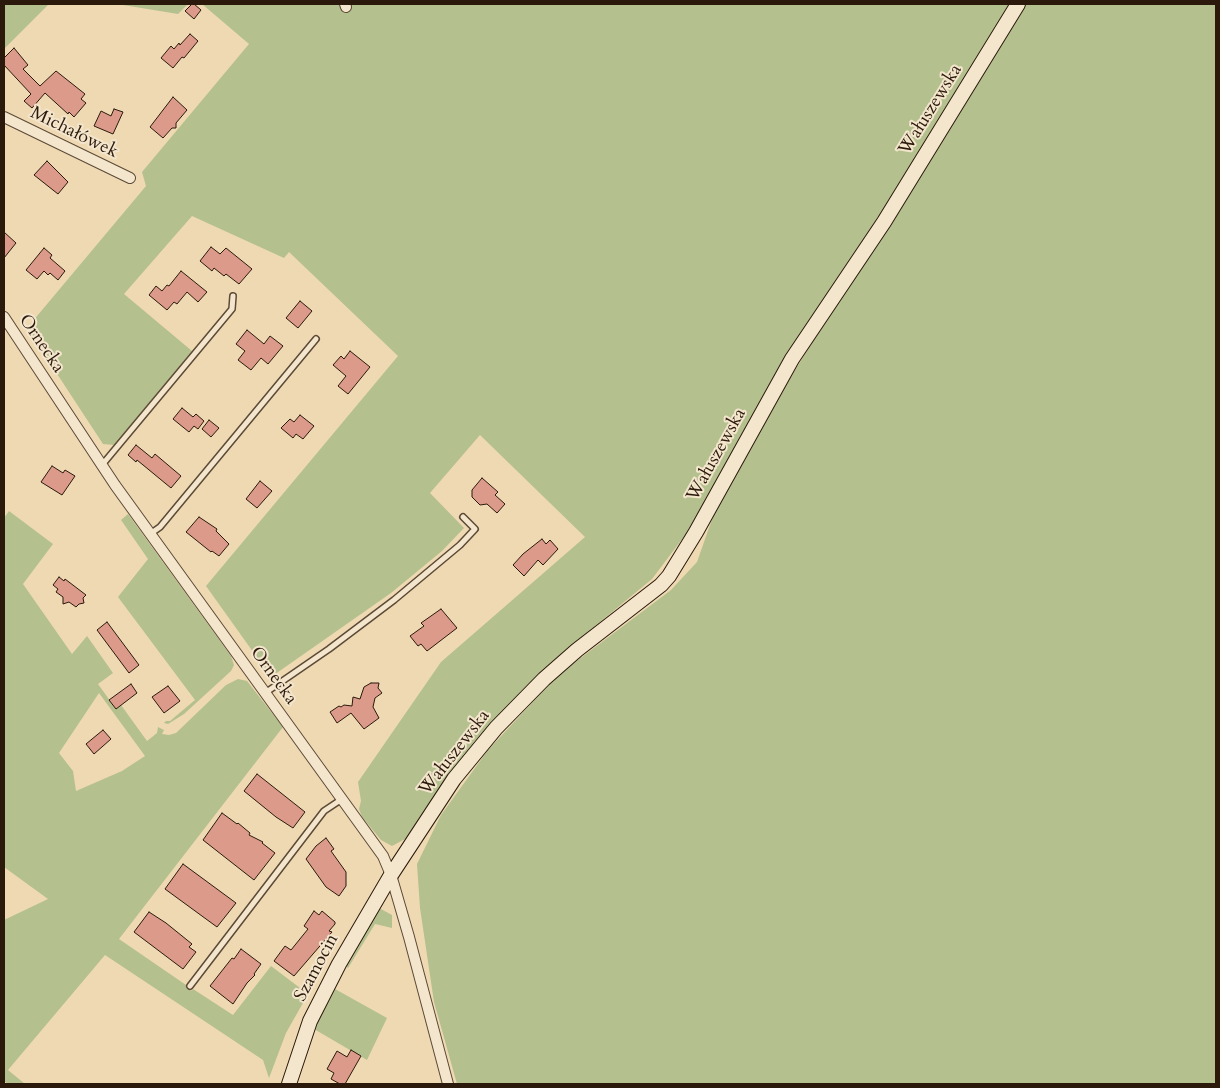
<!DOCTYPE html>
<html>
<head>
<meta charset="utf-8">
<style>
  body { margin:0 }
  #map { position:relative; width:1220px; height:1088px; overflow:hidden; background:#eed9b2; font-family:Cardo,serif }
  canvas { display:block }
  .frame { position:absolute; inset:0; border:5px solid #2b190c; pointer-events:none }
</style>
</head>
<body>
<div id="map">
<canvas width="1220" height="1088"></canvas>
<div class="frame"></div>
</div>
<script>
const ctx = document.querySelector('canvas').getContext('2d');
ctx.lineJoin = 'round';
function paint(path, color) {
  ctx.fillStyle = color;
  ctx.fill(path, 'evenodd');
}
function shape(rows) {
  const path = new Path2D();
  for (const r of rows) {
    path.moveTo(r[0], r[1]);
    for (let i = 2; i < r.length; i += 2) path.lineTo(r[i], r[i + 1]);
  }
  return path;
}
function trace(path, color, width, dash) {
  ctx.strokeStyle = color;
  ctx.lineWidth = width;
  ctx.lineCap = dash ? 'butt' : 'round';
  ctx.setLineDash(dash || []);
  ctx.stroke(path);
}
function label(font, color, halo, rows, align = 'center') {
  ctx.font = font + ' Cardo,serif';
  ctx.lineWidth = 4;
  ctx.setLineDash([]);
  ctx.textBaseline = 'middle';
  ctx.strokeStyle = halo;
  ctx.fillStyle = color;
  for (const [text, x, y, turn = 0] of rows) {
    ctx.save();
    ctx.translate(x, y);
    ctx.rotate((+turn || 0) * Math.PI / 180);
    ctx.textAlign = isNaN(turn) ? turn : align;
    if (halo) ctx.strokeText(text, 0, 0);
    ctx.fillText(text, 0, 0);
    ctx.restore();
  }
}
const green = shape([
  [4,4,49,4,4,49],
  [117,4,188,4,178,14],
  [202,4,1010,4,883,211,790,349,692,526,652,579,583,636,509,704,475,741,419,818,407,838,392,846,381,840,362,817,359,809,361,801,358,782,441,662,585,537,480,435,430,493,464,528,442,551,391,593,271,677,206,586,398,356,289,252,284,258,192,216,124,294,192,351,114,445,103,444,27,328,146,186,142,172,249,44],
  [1023,4,1216,4,1216,1084,457,1084,434,1002,420,908,417,864,441,815,488,750,558,675,671,590,697,562,717,505,792,375],
  [9,511,53,544,23,584,72,654,87,636,113,673,98,684,116,709,121,705,147,741,157,733,158,727,164,730,162,734,169,735,176,733,226,685,238,679,247,681,283,727,119,939,186,985,191,991,193,989,233,1015,271,966,308,994,286,1033,269,1078,263,1060,105,955,8,1070,25,1084,8,1084,4,1081,4,920,48,899,4,867,4,518],
  [99,693,145,756,122,771,76,791,73,771,59,753],
  [128,514,231,656,234,665,231,671,184,714,168,724,164,723,166,721,170,721,195,700,118,597,148,559,121,520],
  [379,908,392,915,392,928,375,924,348,968,345,965],
  [335,989,387,1018,367,1060,314,1029]
]);
const building = shape([
  [192,4,194,4,201,10,194,19,185,11,192,4],
  [190,34,198,41,184,58,182,57,173,68,161,58,171,46,174,49,179,43,180,45,190,34],
  [14,48,28,65,23,69,40,86,56,71,85,94,81,99,86,103,74,117,69,112,68,114,45,93,32,108,24,101,31,94,4,65,4,58,14,48],
  [173,97,187,110,176,123,176,128,172,128,163,138,150,127,173,97],
  [114,109,123,112,113,134,94,126,101,111,111,116,114,109],
  [47,161,68,182,58,194,34,175,47,161],
  [4,232,16,243,4,258,4,232],
  [211,247,220,254,226,248,252,269,239,284,226,274,224,276,214,268,212,271,200,261,211,247],
  [44,248,52,255,50,258,65,271,58,280,50,273,48,275,44,271,37,279,26,270,44,248],
  [181,271,207,292,198,302,187,292,177,304,174,302,167,310,149,295,156,286,162,291,167,285,169,286,181,271],
  [300,301,312,311,298,328,286,318,300,301],
  [247,330,264,344,270,336,283,346,268,364,261,358,251,370,238,360,245,351,236,344,247,330],
  [350,351,370,367,348,394,338,386,346,376,333,365,341,356,344,359,350,351],
  [182,408,193,417,196,414,204,421,198,429,194,426,189,432,173,419,182,408],
  [300,415,314,426,303,439,296,434,293,438,281,428,290,419,294,422,300,415],
  [209,420,219,428,211,437,202,429,209,420],
  [136,445,152,458,155,454,181,476,171,488,137,460,136,462,128,455,136,445],
  [52,466,63,473,65,470,75,476,62,495,41,482,52,466],
  [482,478,498,492,495,495,505,504,497,513,487,504,480,505,472,497,472,490,482,478],
  [260,481,272,491,257,508,246,499,260,481],
  [199,517,217,529,216,531,229,544,219,556,212,551,211,552,186,532,199,517],
  [542,539,546,544,550,540,558,549,543,565,538,560,524,576,513,565,523,554,542,539],
  [59,577,64,581,65,579,86,595,83,598,84,603,79,604,76,607,69,602,63,604,63,597,56,592,58,589,53,585,59,577],
  [441,609,457,628,427,651,421,644,418,646,410,636,424,626,421,623,441,609],
  [107,622,139,665,129,673,97,630,107,622],
  [371,683,379,683,378,688,382,693,375,698,373,707,379,718,364,729,351,713,337,723,330,712,339,706,341,707,344,705,352,706,353,697,360,699,364,687,371,683],
  [131,684,137,693,116,709,109,700,131,684],
  [168,686,180,701,164,713,152,697,168,686],
  [103,730,111,739,94,754,86,744,103,730],
  [257,774,305,812,293,828,276,817,244,791,257,774],
  [222,813,237,824,238,823,250,833,249,835,263,842,262,843,275,853,254,880,203,840,222,813],
  [326,838,334,849,331,851,346,872,346,886,339,896,326,887,306,859,316,846,326,838],
  [183,864,236,903,217,927,165,889,183,864],
  [314,911,319,915,322,911,335,922,335,924,329,931,332,932,294,976,274,961,285,946,291,950,308,929,304,926,314,911],
  [149,912,166,923,192,944,189,947,196,952,183,969,134,932,149,912],
  [241,949,261,964,254,974,255,975,247,983,233,1004,210,986,232,958,234,959,241,949],
  [351,1050,361,1056,345,1084,340,1084,331,1079,334,1073,327,1069,337,1051,347,1057,351,1050]
]);
const lane = shape([
  [102,465,232,309,233,296],
  [150,534,160,527,316,339],
  [265,693,329,649,394,600,460,545,475,529,463,517],
  [190,986,324,811,342,799]
]);
const street = shape([
  [345,4,346,7],
  [4,117,130,178],
  [4,317,115,485,383,856,391,875,409,937,448,1084]
]);
const secondary = shape([
  [289,1084,310,1021,339,964,391,875,454,779,496,728,544,679,577,650,661,585,669,576,696,532,792,359,884,222,1018,4]
]);
const streetNames = [
  ["Wałuszewska",931,110,-58],
  ["Michałówek",74,133,26],
  ["Ornecka",41,344,56],
  ["Wałuszewska",717,455,-61],
  ["Ornecka",273,676,54],
  ["Wałuszewska",455,753,-52],
  ["Szamocin",317,968,-62]
];
paint(green, '#b5c08f');
paint(building, '#dc9b8a');
trace(building, '#2b190c', 1);
trace(lane, '#5c4936', 8);
trace(street, '#5c4936', 12);
trace(secondary, '#2b190c', 16);
trace(lane, '#f4e6cd', 5);
trace(street, '#f4e6cd', 10);
trace(secondary, '#f4e6cd', 14);
label('18px', '#2b190c', '#f4e6cd', streetNames);
</script>
</body>
</html>
